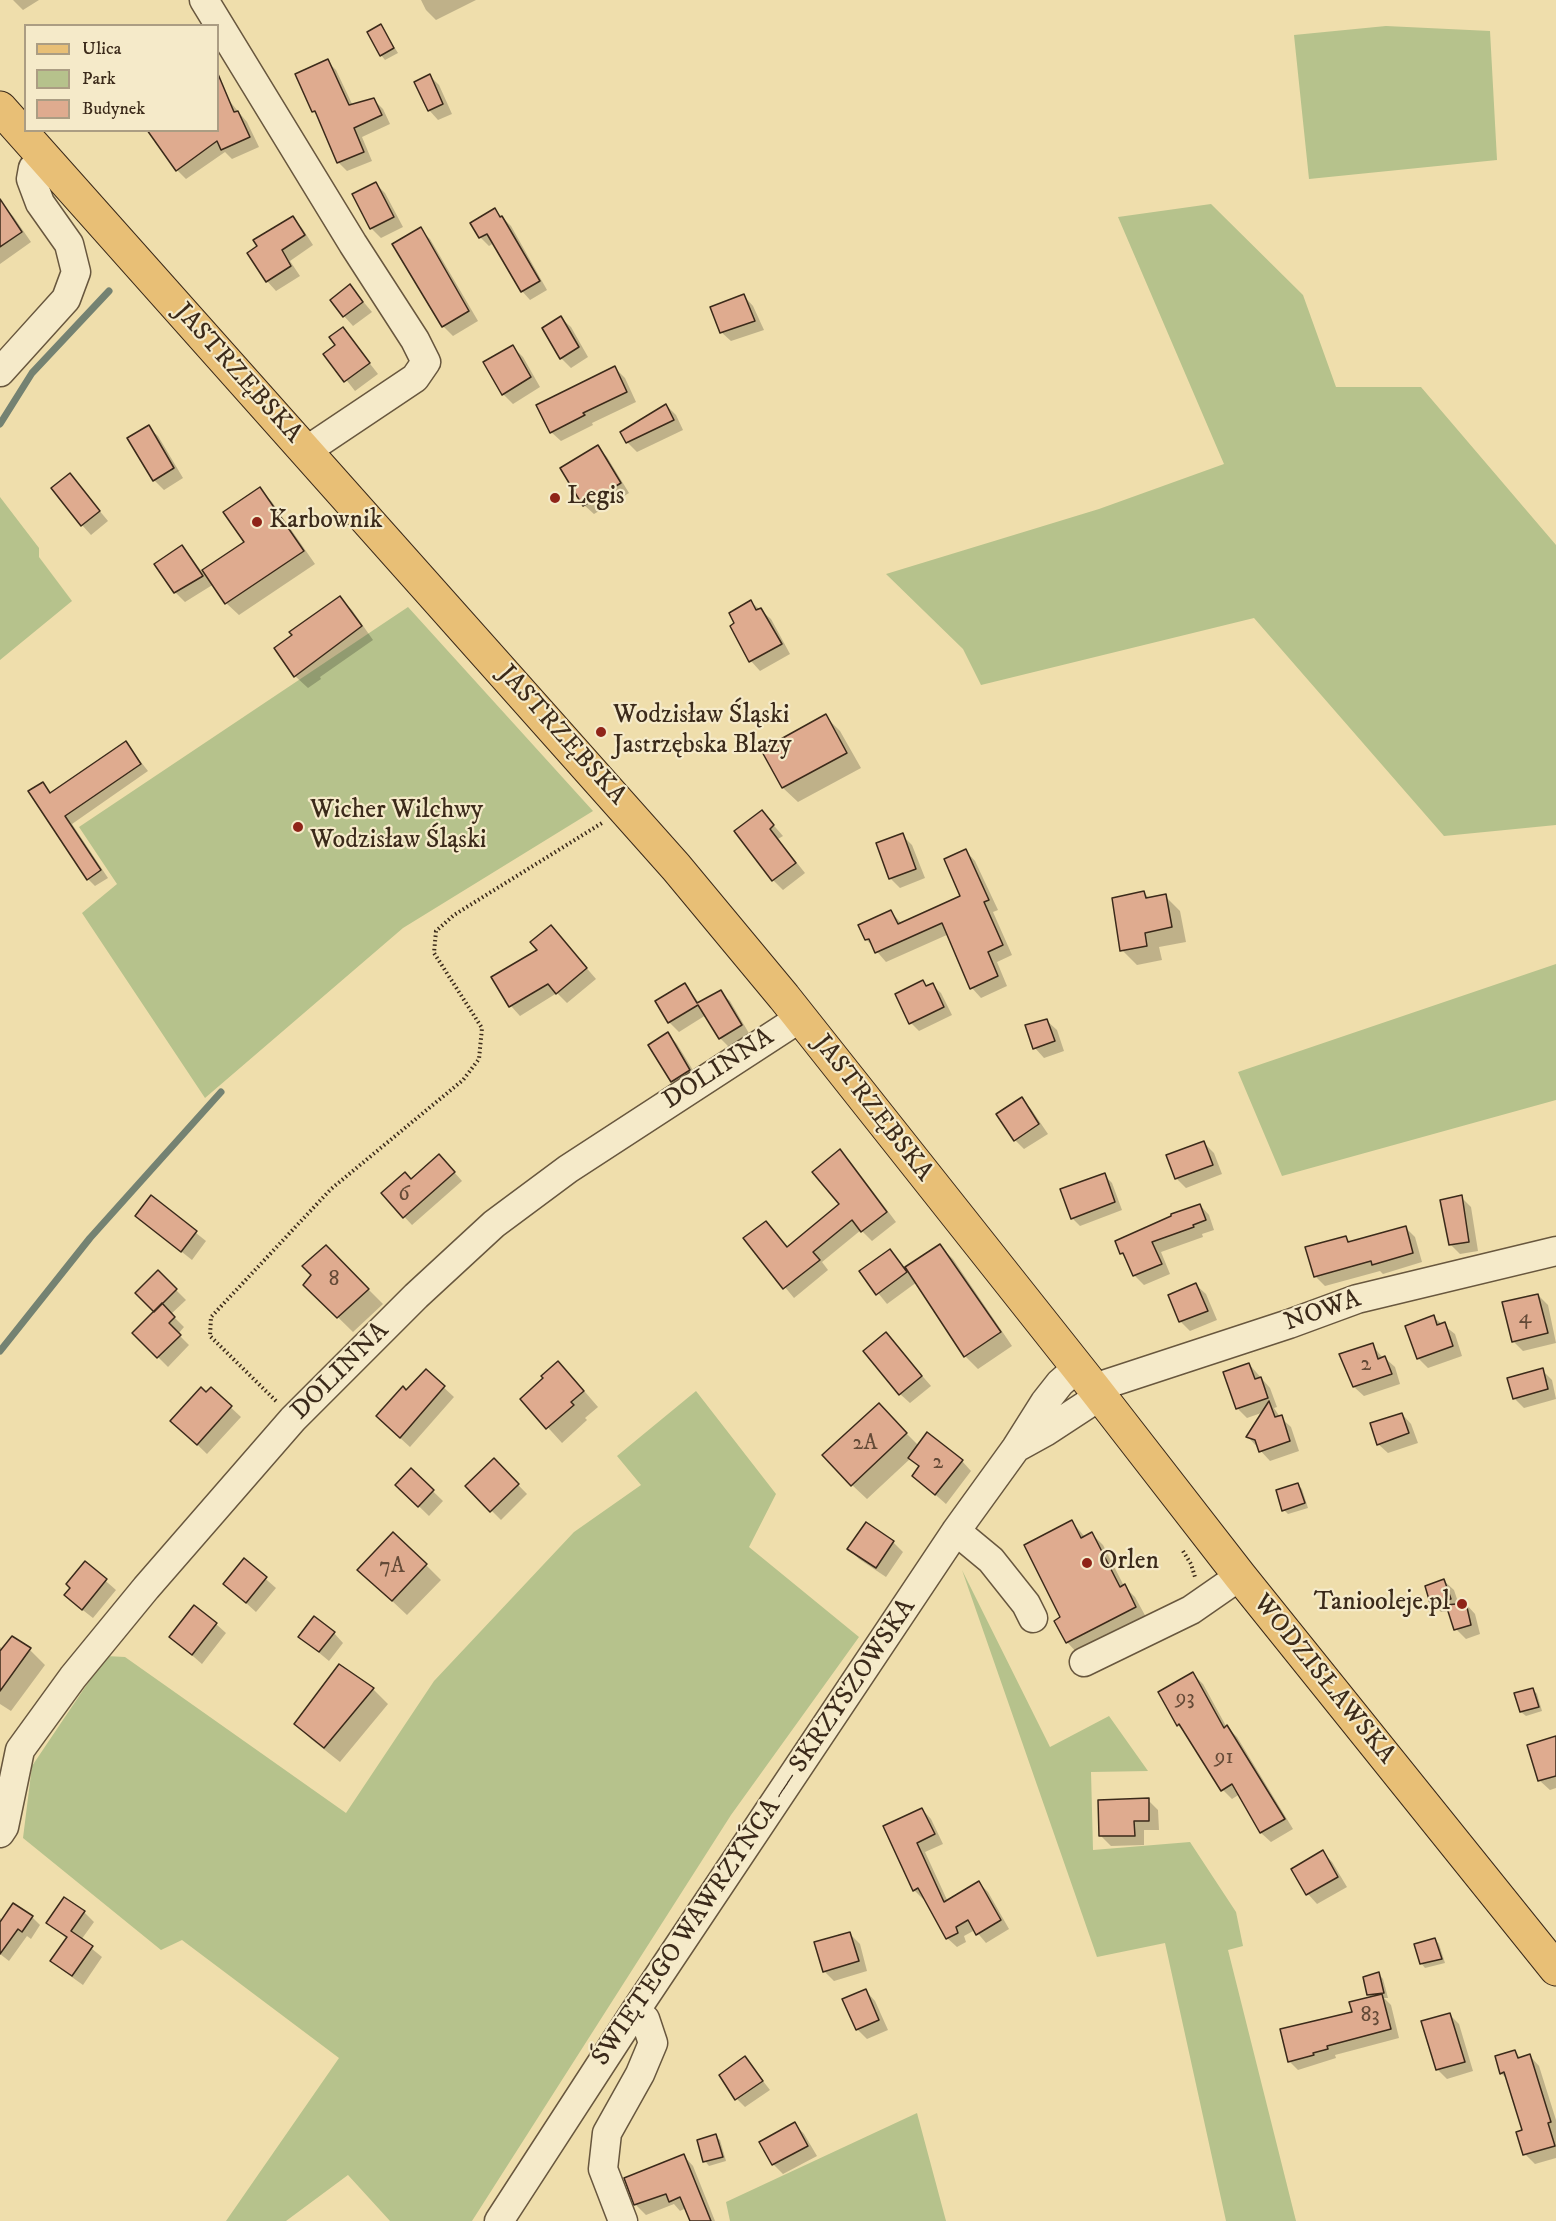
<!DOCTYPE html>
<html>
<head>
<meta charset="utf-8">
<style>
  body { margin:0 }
  #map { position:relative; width:1556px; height:2221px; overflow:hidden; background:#efdeac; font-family:"IM FELL DW Pica",serif }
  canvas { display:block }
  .legend { position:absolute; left:24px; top:24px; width:195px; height:108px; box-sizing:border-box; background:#f5eac9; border:2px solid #ab9d83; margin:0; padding:8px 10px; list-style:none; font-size:18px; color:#3b2a1a }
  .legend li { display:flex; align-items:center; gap:12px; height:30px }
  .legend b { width:30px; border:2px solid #ab9d83 }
</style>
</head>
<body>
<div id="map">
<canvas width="1556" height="2221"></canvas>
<ul class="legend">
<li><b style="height:8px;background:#e8bf76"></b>Ulica</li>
<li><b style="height:16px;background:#b6c28c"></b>Park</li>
<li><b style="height:16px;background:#dfab8f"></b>Budynek</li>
</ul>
</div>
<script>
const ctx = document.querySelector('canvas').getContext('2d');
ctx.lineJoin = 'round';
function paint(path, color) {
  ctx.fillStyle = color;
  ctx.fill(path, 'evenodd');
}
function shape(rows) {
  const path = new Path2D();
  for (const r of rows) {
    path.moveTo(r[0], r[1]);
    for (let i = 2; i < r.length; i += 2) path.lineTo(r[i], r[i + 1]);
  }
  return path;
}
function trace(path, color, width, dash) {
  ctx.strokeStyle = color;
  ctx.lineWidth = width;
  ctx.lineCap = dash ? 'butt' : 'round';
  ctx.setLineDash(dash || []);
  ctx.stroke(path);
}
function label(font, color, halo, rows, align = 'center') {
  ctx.font = font + ' "IM FELL DW Pica",serif';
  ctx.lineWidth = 4.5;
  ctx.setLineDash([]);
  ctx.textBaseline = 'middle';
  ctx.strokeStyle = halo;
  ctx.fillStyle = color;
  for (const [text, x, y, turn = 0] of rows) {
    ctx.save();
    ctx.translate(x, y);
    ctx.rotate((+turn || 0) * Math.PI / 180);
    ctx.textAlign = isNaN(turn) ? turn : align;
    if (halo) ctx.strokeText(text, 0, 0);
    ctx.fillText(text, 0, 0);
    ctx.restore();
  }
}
const green = shape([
  [1386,26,1490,31,1497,160,1309,179,1294,35],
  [1211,204,1303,295,1336,387,1421,387,1556,545,1556,825,1444,836,1254,618,981,685,963,649,886,574,1099,509,1224,464,1118,217],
  [0,497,39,548,39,557,72,601,0,660],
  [408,607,593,811,403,928,205,1098,82,913,117,884,79,827],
  [1556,964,1556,1100,1282,1176,1238,1072],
  [696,1391,776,1494,749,1547,859,1637,731,1815,472,2221,390,2221,348,2175,286,2221,226,2221,339,2058,182,1940,161,1950,23,1838,32,1766,106,1656,125,1657,346,1813,434,1681,574,1532,641,1485,617,1456],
  [962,1570,1050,1747,1109,1716,1148,1771,1091,1772,1093,1850,1190,1842,1236,1912,1243,1946,1228,1950,1296,2221,1226,2221,1165,1943,1097,1957],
  [917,2113,946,2221,730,2221,726,2202]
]);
const shadow = shape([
  [13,0,39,0,23,10],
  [421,0,476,0,436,20,426,10],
  [381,26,398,53,385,60,381,55],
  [327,61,336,70,353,106,374,100,383,109,390,124,362,137,372,161,347,171,338,162,319,117,313,111],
  [430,76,439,85,452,114,438,120,429,110],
  [227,98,247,122,259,147,232,159,225,152,186,179,177,170,218,130,218,102],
  [376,184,385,193,403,227,381,238,372,229,354,195],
  [4,207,13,216,31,242,0,264,0,209],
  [495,210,511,226,547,290,530,300,522,291,494,243,489,246,480,237],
  [292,218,302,228,313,245,290,261,300,276,276,291,267,281],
  [420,229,430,239,478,321,453,336,443,326],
  [350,286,372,312,353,326,344,316],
  [744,296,753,306,764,330,731,341,721,332],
  [561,318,571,327,588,357,571,368,561,358],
  [343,329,378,374,355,391,326,354,337,345],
  [513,347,523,357,540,387,513,404,503,394],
  [615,368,625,378,636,402,592,423,593,425,561,441,551,432],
  [666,405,676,415,683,430,637,452,627,442],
  [148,427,158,436,183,478,164,490,154,480],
  [598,447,607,457,629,493,594,514,584,505],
  [70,475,108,521,91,535,82,525],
  [260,489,272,502,315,564,239,615,226,603,214,584,185,602,175,592,181,547,191,557,208,580,210,579,246,543],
  [340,598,352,610,373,640,320,677,321,679,308,688,295,676,294,635],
  [751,602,771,619,790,654,760,671,751,661,736,624],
  [825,716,840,731,861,768,798,802,783,788,763,751],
  [126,743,148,771,72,824,108,878,95,886,88,879,42,784,52,794],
  [762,812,783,836,778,839,805,873,783,890,773,880],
  [902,835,912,845,925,878,900,888,890,878],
  [966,851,975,861,998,910,993,912,1012,955,997,962,1007,986,981,998,972,988,949,934,886,962,866,939,891,912,902,924,962,897],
  [1144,893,1150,899,1165,896,1180,911,1186,942,1159,947,1162,960,1137,965,1122,950],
  [560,937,596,979,567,1003,557,993,520,1016,511,1006,493,978],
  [922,982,928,987,932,985,941,993,952,1015,919,1031,911,1023],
  [685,985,700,1004,720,992,730,1001,750,1035,730,1048,720,1038,706,1015,679,1032,669,1022,657,1002],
  [1047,1021,1057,1030,1064,1051,1044,1058,1035,1048],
  [668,1034,677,1044,699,1080,682,1091,672,1081,650,1045],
  [1022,1099,1031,1109,1048,1134,1024,1149,1015,1140],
  [1204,1143,1214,1153,1222,1174,1186,1188,1176,1178],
  [840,1151,850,1161,896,1222,872,1241,861,1230,822,1262,828,1270,794,1298,745,1239,766,1223,788,1248,841,1204],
  [447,1164,462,1181,412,1225,383,1194],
  [1104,1175,1112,1183,1122,1210,1080,1226,1072,1218],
  [151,1197,206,1241,192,1260,137,1216],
  [1461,1197,1471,1207,1478,1251,1460,1254,1450,1244],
  [1200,1205,1209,1215,1214,1230,1202,1234,1203,1237,1161,1252,1170,1274,1144,1285,1135,1276,1128,1260,1121,1253],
  [1405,1227,1415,1237,1422,1262,1383,1274,1380,1271,1325,1286,1315,1276,1345,1237,1351,1243],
  [940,1246,953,1259,1012,1346,978,1369,965,1356,917,1282,887,1304,861,1272,890,1251,906,1269],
  [326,1247,383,1304,353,1332,305,1285,313,1275],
  [158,1272,186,1300,171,1314,184,1327,178,1334,189,1345,168,1367,134,1333,156,1312],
  [1196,1285,1206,1294,1217,1320,1190,1331,1180,1321,1170,1296],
  [1538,1295,1548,1305,1556,1343,1523,1351,1513,1341],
  [1433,1317,1455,1334,1462,1356,1428,1368,1418,1358],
  [886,1334,931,1386,910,1403,900,1394],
  [1372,1345,1383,1358,1385,1358,1395,1367,1400,1384,1364,1396,1354,1387],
  [1249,1364,1270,1388,1277,1407,1274,1408,1280,1417,1291,1427,1299,1451,1270,1461,1248,1437,1264,1412,1247,1418,1237,1408],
  [1542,1370,1552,1380,1556,1399,1524,1408,1514,1398],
  [426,1371,454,1397,410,1447,387,1426,407,1392],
  [545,1378,573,1378,598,1407,585,1418,587,1420,562,1443,522,1399],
  [211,1389,241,1417,207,1454,182,1430],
  [1402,1414,1411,1424,1418,1443,1388,1453,1378,1444],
  [893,1420,919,1446,962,1461,971,1471,946,1504,914,1476,920,1468,911,1458,867,1499,852,1485],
  [494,1460,527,1494,501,1520,467,1486],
  [411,1470,443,1501,429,1516,397,1485],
  [1298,1485,1302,1489,1308,1508,1288,1514,1284,1510],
  [1072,1522,1085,1537,1092,1534,1103,1545,1124,1586,1135,1597,1147,1619,1078,1654,1067,1642,1062,1618],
  [893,1542,903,1552,886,1577,859,1559,849,1549],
  [244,1560,276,1588,256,1612,225,1584],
  [85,1563,116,1590,93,1618,75,1604,71,1588],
  [426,1565,441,1580,407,1615,374,1584],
  [1444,1581,1454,1590,1459,1605,1466,1604,1475,1614,1480,1634,1466,1639,1456,1629,1450,1611,1441,1612,1431,1602],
  [216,1624,226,1633,202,1664,171,1637],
  [334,1633,343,1643,329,1661,300,1637],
  [0,1647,3,1649,30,1650,45,1665,11,1711,0,1704],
  [1193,1674,1203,1684,1226,1726,1237,1737,1293,1829,1271,1842,1261,1833,1240,1794,1232,1799,1223,1790,1188,1735,1178,1725,1160,1693],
  [373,1689,388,1704,340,1762,311,1739,296,1724],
  [1533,1689,1537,1694,1542,1711,1526,1716,1521,1712],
  [1556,1738,1556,1788,1550,1790,1540,1781,1529,1746],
  [1148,1800,1158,1810,1159,1830,1144,1830,1144,1845,1111,1846,1101,1836],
  [922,1809,931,1819,943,1844,925,1852,948,1902,979,1883,988,1892,1009,1929,986,1943,975,1930,964,1936,966,1942,957,1947,947,1938,925,1898,923,1899,914,1890,885,1826],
  [1323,1852,1332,1862,1347,1887,1317,1904,1308,1894,1293,1869],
  [84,1912,94,1922,81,1940,102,1957,83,1985,62,1970,52,1961,67,1939,48,1923],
  [32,1917,40,1925,31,1939,27,1936,9,1961,0,1954,0,1918,3,1920],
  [850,1934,860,1944,867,1971,834,1981,824,1971],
  [1435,1939,1439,1944,1445,1963,1425,1968,1421,1963],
  [1379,1974,1383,1979,1388,1998,1384,1998,1391,2005,1399,2038,1335,2055,1336,2058,1298,2070,1289,2061,1372,1998,1369,1995],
  [866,1991,875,2001,888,2030,867,2039,857,2029],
  [1449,2014,1459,2024,1473,2071,1447,2079,1437,2069],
  [1515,2052,1521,2059,1530,2056,1539,2066,1556,2120,1556,2158,1535,2164,1525,2154,1524,2131,1508,2080,1501,2073],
  [745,2058,770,2090,745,2107,737,2099],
  [795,2124,804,2134,817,2156,783,2174,773,2164,761,2142],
  [715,2136,720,2140,726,2161,709,2166,705,2161],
  [684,2156,693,2166,715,2221,691,2221,686,2208,680,2211,674,2204,646,2215,636,2205,626,2179]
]);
const stream = shape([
  [0,424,32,373,109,291],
  [0,1351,90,1238,221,1092]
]);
const building = shape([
  [381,24,394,48,380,56,367,32,381,24],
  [328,59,349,105,374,98,382,115,354,128,364,152,337,163,315,111,312,112,295,74,328,59],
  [218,74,234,112,238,111,250,137,221,150,217,141,176,171,147,130,218,130,218,74],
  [430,74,443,104,428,111,414,82,430,74],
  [376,182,394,217,370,229,352,194,376,182],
  [0,199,22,232,0,247,0,199],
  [495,208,500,217,502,216,540,281,521,292,487,234,479,238,470,223,495,208],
  [293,216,305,235,282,250,291,266,266,282,247,253,257,246,253,240,293,216],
  [421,227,469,311,442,327,392,244,421,227],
  [350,284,363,302,343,317,330,300,350,284],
  [744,294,755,321,720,333,710,307,744,294],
  [561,316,579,347,560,359,542,328,561,316],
  [343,327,370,363,344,382,323,354,335,345,329,337,343,327],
  [513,345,531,377,502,395,483,362,513,345],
  [615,366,627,392,583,413,585,415,550,433,536,405,615,366],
  [666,404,674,420,626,443,620,432,666,404],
  [149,425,174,468,153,481,127,438,149,425],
  [598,445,621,483,583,506,560,468,598,445],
  [70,473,100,511,81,526,51,488,70,473],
  [260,487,304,551,225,604,202,570,244,542,223,512,260,487],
  [182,545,203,576,174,593,154,564,182,545],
  [340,596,362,626,294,677,274,648,292,635,289,632,340,596],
  [751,600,756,610,761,608,782,644,749,662,730,626,734,623,729,613,751,600],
  [826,714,847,753,782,788,761,750,826,714],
  [126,741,141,764,65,816,101,870,87,880,28,791,43,782,50,793,126,741],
  [762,810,774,825,770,829,796,863,772,881,734,831,762,810],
  [903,833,916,869,889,879,876,843,903,833],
  [966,849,989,900,984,902,1003,945,988,952,998,976,970,989,942,923,875,953,869,939,865,940,858,925,891,910,898,924,960,896,944,859,966,849],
  [1144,891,1146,898,1166,894,1172,927,1145,933,1147,946,1120,951,1112,898,1144,891],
  [551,925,587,968,556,994,548,984,509,1007,491,977,537,950,530,942,551,925],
  [923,980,926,986,933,983,944,1007,909,1024,895,994,923,980],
  [685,983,697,1003,721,990,742,1025,719,1039,698,1005,668,1023,655,1001,685,983],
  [1047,1019,1055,1041,1033,1049,1025,1025,1047,1019],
  [668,1032,690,1070,671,1082,648,1045,668,1032],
  [1022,1097,1039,1124,1014,1141,996,1114,1022,1097],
  [1204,1141,1213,1165,1175,1179,1166,1155,1204,1141],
  [840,1149,887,1212,861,1232,852,1220,813,1252,820,1260,783,1289,743,1238,766,1221,787,1247,839,1204,812,1172,840,1149],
  [439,1154,455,1172,403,1218,381,1193,405,1172,411,1179,439,1154],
  [1105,1173,1115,1202,1071,1219,1060,1189,1105,1173],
  [151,1195,197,1231,181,1252,135,1216,151,1195],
  [1462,1195,1469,1242,1449,1245,1440,1200,1462,1195],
  [1200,1204,1206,1220,1193,1225,1194,1227,1152,1242,1162,1264,1133,1276,1123,1253,1120,1254,1115,1241,1171,1216,1171,1214,1200,1204],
  [1406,1226,1413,1253,1372,1265,1371,1261,1314,1277,1305,1247,1346,1236,1348,1242,1406,1226],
  [940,1244,1001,1332,964,1357,905,1267,940,1244],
  [326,1245,369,1289,337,1318,303,1285,311,1275,302,1266,326,1245],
  [890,1249,907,1272,876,1295,859,1271,890,1249],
  [158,1270,177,1289,154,1312,135,1293,158,1270],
  [1196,1283,1208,1311,1179,1322,1168,1295,1196,1283],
  [1538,1294,1548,1333,1512,1342,1502,1302,1538,1294],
  [162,1303,175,1317,169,1323,181,1335,157,1358,132,1333,162,1303],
  [1434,1315,1437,1325,1445,1322,1453,1346,1417,1359,1405,1326,1434,1315],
  [886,1332,922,1376,899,1395,863,1351,886,1332],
  [1373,1343,1378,1359,1385,1356,1392,1374,1353,1387,1339,1354,1373,1343],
  [558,1361,584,1391,571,1402,574,1405,546,1429,520,1399,543,1378,541,1376,558,1361],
  [1249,1363,1255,1379,1261,1377,1268,1398,1236,1409,1223,1372,1249,1363],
  [1543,1368,1548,1389,1513,1399,1507,1378,1543,1368],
  [426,1369,445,1386,400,1438,376,1416,403,1386,406,1390,426,1369],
  [201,1387,206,1392,211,1387,232,1406,197,1445,170,1421,201,1387],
  [1269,1401,1275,1417,1282,1415,1290,1441,1259,1452,1255,1440,1246,1437,1269,1401],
  [879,1403,907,1433,851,1486,822,1455,879,1403],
  [1402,1413,1409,1433,1377,1445,1370,1423,1402,1413],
  [927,1432,963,1460,935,1495,912,1476,919,1466,908,1458,927,1432],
  [494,1458,519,1484,490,1512,465,1486,494,1458],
  [411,1468,434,1490,418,1507,395,1485,411,1468],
  [1298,1483,1305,1503,1282,1511,1276,1490,1298,1483],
  [1072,1520,1081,1538,1092,1532,1120,1587,1125,1584,1136,1607,1066,1643,1054,1621,1060,1617,1024,1545,1072,1520],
  [866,1522,894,1541,876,1568,847,1549,866,1522],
  [393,1532,427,1564,392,1601,357,1570,393,1532],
  [244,1558,267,1577,246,1603,223,1584,244,1558],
  [85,1561,107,1579,82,1610,64,1595,70,1588,66,1584,85,1561],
  [1444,1579,1451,1599,1430,1603,1425,1586,1444,1579],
  [1466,1603,1471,1625,1454,1630,1446,1605,1466,1603],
  [194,1605,217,1623,192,1655,169,1637,194,1605],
  [314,1616,335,1632,319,1652,298,1637,314,1616],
  [12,1636,31,1648,0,1691,0,1651,12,1636],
  [339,1664,374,1688,324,1748,294,1724,339,1664],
  [1193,1672,1224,1728,1227,1725,1285,1819,1260,1833,1232,1784,1221,1791,1179,1724,1177,1726,1158,1692,1193,1672],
  [1533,1688,1539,1707,1520,1712,1514,1693,1533,1688],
  [1556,1736,1556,1776,1538,1781,1527,1745,1556,1736],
  [1149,1798,1149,1821,1134,1821,1135,1836,1099,1836,1098,1800,1149,1798],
  [922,1808,935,1834,917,1843,944,1902,979,1881,1001,1920,976,1935,968,1920,956,1927,958,1933,946,1939,918,1888,913,1891,883,1826,922,1808],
  [1323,1850,1338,1877,1306,1895,1291,1869,1323,1850],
  [64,1897,85,1911,71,1931,93,1946,72,1976,50,1961,67,1937,46,1923,64,1897],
  [13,1903,33,1916,22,1932,18,1929,0,1954,0,1922,13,1903],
  [850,1932,859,1961,823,1972,814,1942,850,1932],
  [1435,1938,1442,1959,1420,1964,1414,1944,1435,1938],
  [1379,1972,1384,1993,1367,1995,1363,1977,1379,1972],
  [866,1989,879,2020,856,2030,842,1999,866,1989],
  [1382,1994,1391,2029,1327,2046,1328,2049,1313,2053,1314,2055,1288,2062,1280,2029,1352,2012,1349,2002,1382,1994],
  [1450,2013,1465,2062,1436,2070,1421,2021,1450,2013],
  [1515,2050,1518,2058,1530,2054,1551,2122,1548,2123,1555,2146,1523,2155,1516,2132,1522,2130,1504,2072,1500,2074,1495,2056,1515,2050],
  [745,2056,763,2081,735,2100,719,2075,745,2056],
  [795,2122,808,2146,772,2165,759,2142,795,2122],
  [716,2134,723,2157,703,2162,697,2140,716,2134],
  [684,2154,711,2221,690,2221,680,2197,669,2202,666,2194,634,2205,624,2178,684,2154]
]);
const path = shape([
  [276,1401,210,1336,211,1317,331,1189,463,1080,479,1059,482,1028,434,953,436,931,454,915,602,823],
  [1183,1551,1191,1564,1195,1577]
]);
const minor = shape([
  [204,0,353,244,415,340,426,362,415,378,306,451],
  [0,372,66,299,76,272,69,244,40,203,31,179,33,168,44,158],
  [1094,1388,1289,1324,1357,1299,1556,1251],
  [1016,1448,1045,1432,1100,1396],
  [956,1531,991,1560,1026,1604,1033,1618],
  [1084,1662,1191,1610,1240,1576],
  [0,1833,4,1827,20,1750,73,1677,146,1588,293,1419,416,1296,494,1224,568,1169,800,1018],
  [499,2221,634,2013,956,1531,1016,1448,1045,1402,1060,1383,1077,1368],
  [623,2221,603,2169,607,2133,640,2074,653,2043,645,2019,634,2013]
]);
const major = shape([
  [0,108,676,867,784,997,1094,1388,1240,1576,1556,1969]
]);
const markers = [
  [555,498,6,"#8f2418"],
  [257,522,6,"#8f2418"],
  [601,732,6,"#8f2418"],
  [298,827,6,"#8f2418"],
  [1087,1563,6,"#8f2418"],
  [1462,1604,6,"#8f2418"]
];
const numberNames = [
  ["6",404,1195],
  ["8",334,1280],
  ["4",1525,1318],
  ["2",1366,1365],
  ["2A",865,1444],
  ["2",938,1463],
  ["7A",392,1567],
  ["93",1185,1699],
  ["91",1224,1758],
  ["83",1370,2016]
];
const streetNames = [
  ["JASTRZĘBSKA",237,374,48],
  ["JASTRZĘBSKA",561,736,48],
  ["DOLINNA",719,1070,-33],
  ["JASTRZĘBSKA",872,1109,52],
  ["NOWA",1323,1312,-19],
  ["DOLINNA",341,1372,-45],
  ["WODZISŁAWSKA",1323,1680,51],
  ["ŚWIĘTEGO WAWRZYŃCA — SKRZYSZOWSKA",755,1833,-56]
];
const poiNames = [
  ["Legis",567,498],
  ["Karbownik",269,522],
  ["Wodzisław Śląski",613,717],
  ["Jastrzębska Blazy",613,747],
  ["Wicher Wilchwy",310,812],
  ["Wodzisław Śląski",310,842],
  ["Orlen",1099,1563],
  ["Taniooleje.pl",1450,1604,"right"]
];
paint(green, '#b6c28c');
paint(shadow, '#0003');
trace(stream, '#748272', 7);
paint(building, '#dfab8f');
trace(building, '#3b2a1a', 1.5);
trace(minor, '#68573e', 31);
trace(major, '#3b2a1a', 35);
trace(path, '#3b2a1a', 4, [1.5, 3]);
trace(minor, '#f5eac9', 28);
trace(major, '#e8bf76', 33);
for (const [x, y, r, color] of markers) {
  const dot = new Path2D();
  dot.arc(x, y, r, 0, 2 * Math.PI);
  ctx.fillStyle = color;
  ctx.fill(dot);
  trace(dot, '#f5eac9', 2);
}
label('22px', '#644a37', null, numberNames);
label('26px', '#3b2a1a', '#f5eac9', streetNames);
label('26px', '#3b2a1a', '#f5eac9', poiNames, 'left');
</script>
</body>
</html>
